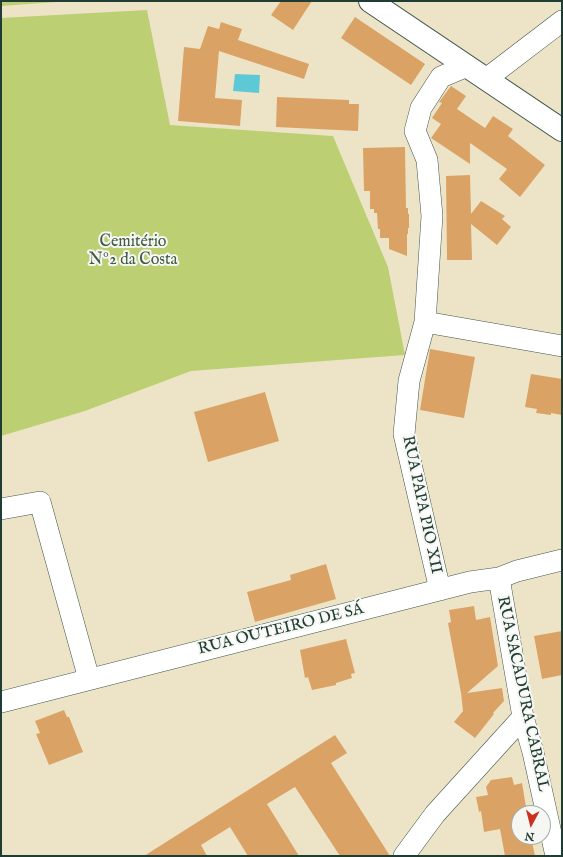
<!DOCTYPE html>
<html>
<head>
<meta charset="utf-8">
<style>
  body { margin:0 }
  #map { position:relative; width:563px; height:857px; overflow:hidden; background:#ede4c8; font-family:"IM FELL English",serif }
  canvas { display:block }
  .frame { position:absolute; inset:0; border:2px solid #1f3d34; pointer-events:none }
  .north { position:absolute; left:511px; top:805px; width:40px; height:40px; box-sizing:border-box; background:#f6f6f2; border:1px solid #a0aca6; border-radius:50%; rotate:187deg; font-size:11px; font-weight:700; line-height:16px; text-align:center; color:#1f3d34 }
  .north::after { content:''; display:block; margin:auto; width:14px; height:18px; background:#c8321e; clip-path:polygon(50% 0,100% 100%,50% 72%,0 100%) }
</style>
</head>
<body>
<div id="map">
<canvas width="563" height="857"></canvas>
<div class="frame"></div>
<div class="north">N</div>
</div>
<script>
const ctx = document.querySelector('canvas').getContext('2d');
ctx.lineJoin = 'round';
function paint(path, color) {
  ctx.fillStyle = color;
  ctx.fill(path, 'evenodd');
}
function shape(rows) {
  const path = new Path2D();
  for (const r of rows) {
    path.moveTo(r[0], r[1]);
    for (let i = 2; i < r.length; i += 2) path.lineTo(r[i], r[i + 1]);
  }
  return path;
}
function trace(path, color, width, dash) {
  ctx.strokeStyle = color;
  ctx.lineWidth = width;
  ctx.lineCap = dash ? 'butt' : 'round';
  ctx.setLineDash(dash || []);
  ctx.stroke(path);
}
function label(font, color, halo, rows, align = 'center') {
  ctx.font = font + ' "IM FELL English",serif';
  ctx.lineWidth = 4;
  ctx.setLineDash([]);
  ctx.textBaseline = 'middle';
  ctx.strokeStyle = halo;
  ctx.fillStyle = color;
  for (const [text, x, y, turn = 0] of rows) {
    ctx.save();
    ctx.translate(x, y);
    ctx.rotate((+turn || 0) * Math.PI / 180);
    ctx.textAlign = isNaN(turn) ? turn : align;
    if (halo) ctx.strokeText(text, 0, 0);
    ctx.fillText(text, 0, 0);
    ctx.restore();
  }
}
const green = shape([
  [1,1,70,1,1,6],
  [147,10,170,125,333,136,388,267,405,355,191,371,85,411,1,436,1,18]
]);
const water = shape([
  [235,74,260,75,259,93,233,91]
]);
const building = shape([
  [281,1,312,1,293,30,271,15],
  [355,17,425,64,411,85,341,38],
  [221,22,242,29,238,40,309,64,304,79,219,51,215,98,242,100,240,126,178,121,184,47,200,49,208,26,219,29],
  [451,86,466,96,457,109,485,128,493,116,513,129,508,136,545,165,520,197,499,179,507,169,470,143,470,164,431,138,441,124,432,118,442,103,439,102],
  [277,97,349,100,349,104,359,104,358,131,276,127],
  [405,147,406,208,408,208,408,214,409,214,409,228,408,228,408,234,407,234,407,256,389,249,389,238,380,238,380,229,378,229,377,213,374,213,374,209,370,209,370,191,364,191,363,148],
  [470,175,471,214,481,201,505,216,502,219,511,227,497,245,471,224,472,260,447,260,446,176],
  [430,349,475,357,464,418,420,410],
  [531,374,562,379,562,415,551,413,551,415,536,413,537,409,525,407],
  [265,392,279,441,208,462,194,412],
  [326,564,336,599,255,622,247,592,291,580,290,575],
  [474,606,476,620,490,617,498,666,467,693,502,688,504,701,493,713,494,714,475,738,454,722,463,711,461,693,448,623,451,622,449,610],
  [562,631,562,675,542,679,534,636],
  [346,639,355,673,351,674,352,678,336,683,336,685,312,690,308,677,305,678,300,650],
  [64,710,67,717,69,717,83,752,49,765,36,734,40,733,35,721],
  [335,735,347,753,331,763,390,856,340,856,295,787,267,804,299,856,248,856,230,827,201,845,207,856,144,856],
  [512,777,514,785,522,783,527,813,519,813,519,837,531,837,535,856,505,856,500,829,484,832,481,811,479,812,476,797,488,795,486,787,491,780]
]);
const minor = shape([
  [486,79,562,21],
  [425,322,562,346],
  [1,509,40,502,89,679],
  [499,578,523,717,533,752,556,856],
  [440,590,404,434,409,381,425,322,432,216,427,160,415,131,421,108,441,77,467,66],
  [1,702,470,582,499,578,517,571,562,560],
  [404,856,435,814,523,717]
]);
const secondary = shape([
  [370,1,562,130]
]);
const parkNames = [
  ["Cemitério",133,243],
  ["Nº2 da Costa",133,261]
];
const streetNames = [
  ["RUA PAPA PIO XII",421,505,78],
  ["RUA OUTEIRO DE SÁ",281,630,-14],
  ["RUA SACADURA CABRAL",522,694,78]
];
paint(green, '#bcd073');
paint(water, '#5dc9d6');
paint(building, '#daa365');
trace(minor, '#3e564a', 22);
trace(secondary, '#3e564a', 24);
trace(minor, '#fff', 21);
trace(secondary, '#fff', 22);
label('16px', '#3e5a41', '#f6f6f2', parkNames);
label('16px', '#1f3d34', '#f6f6f2', streetNames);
</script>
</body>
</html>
